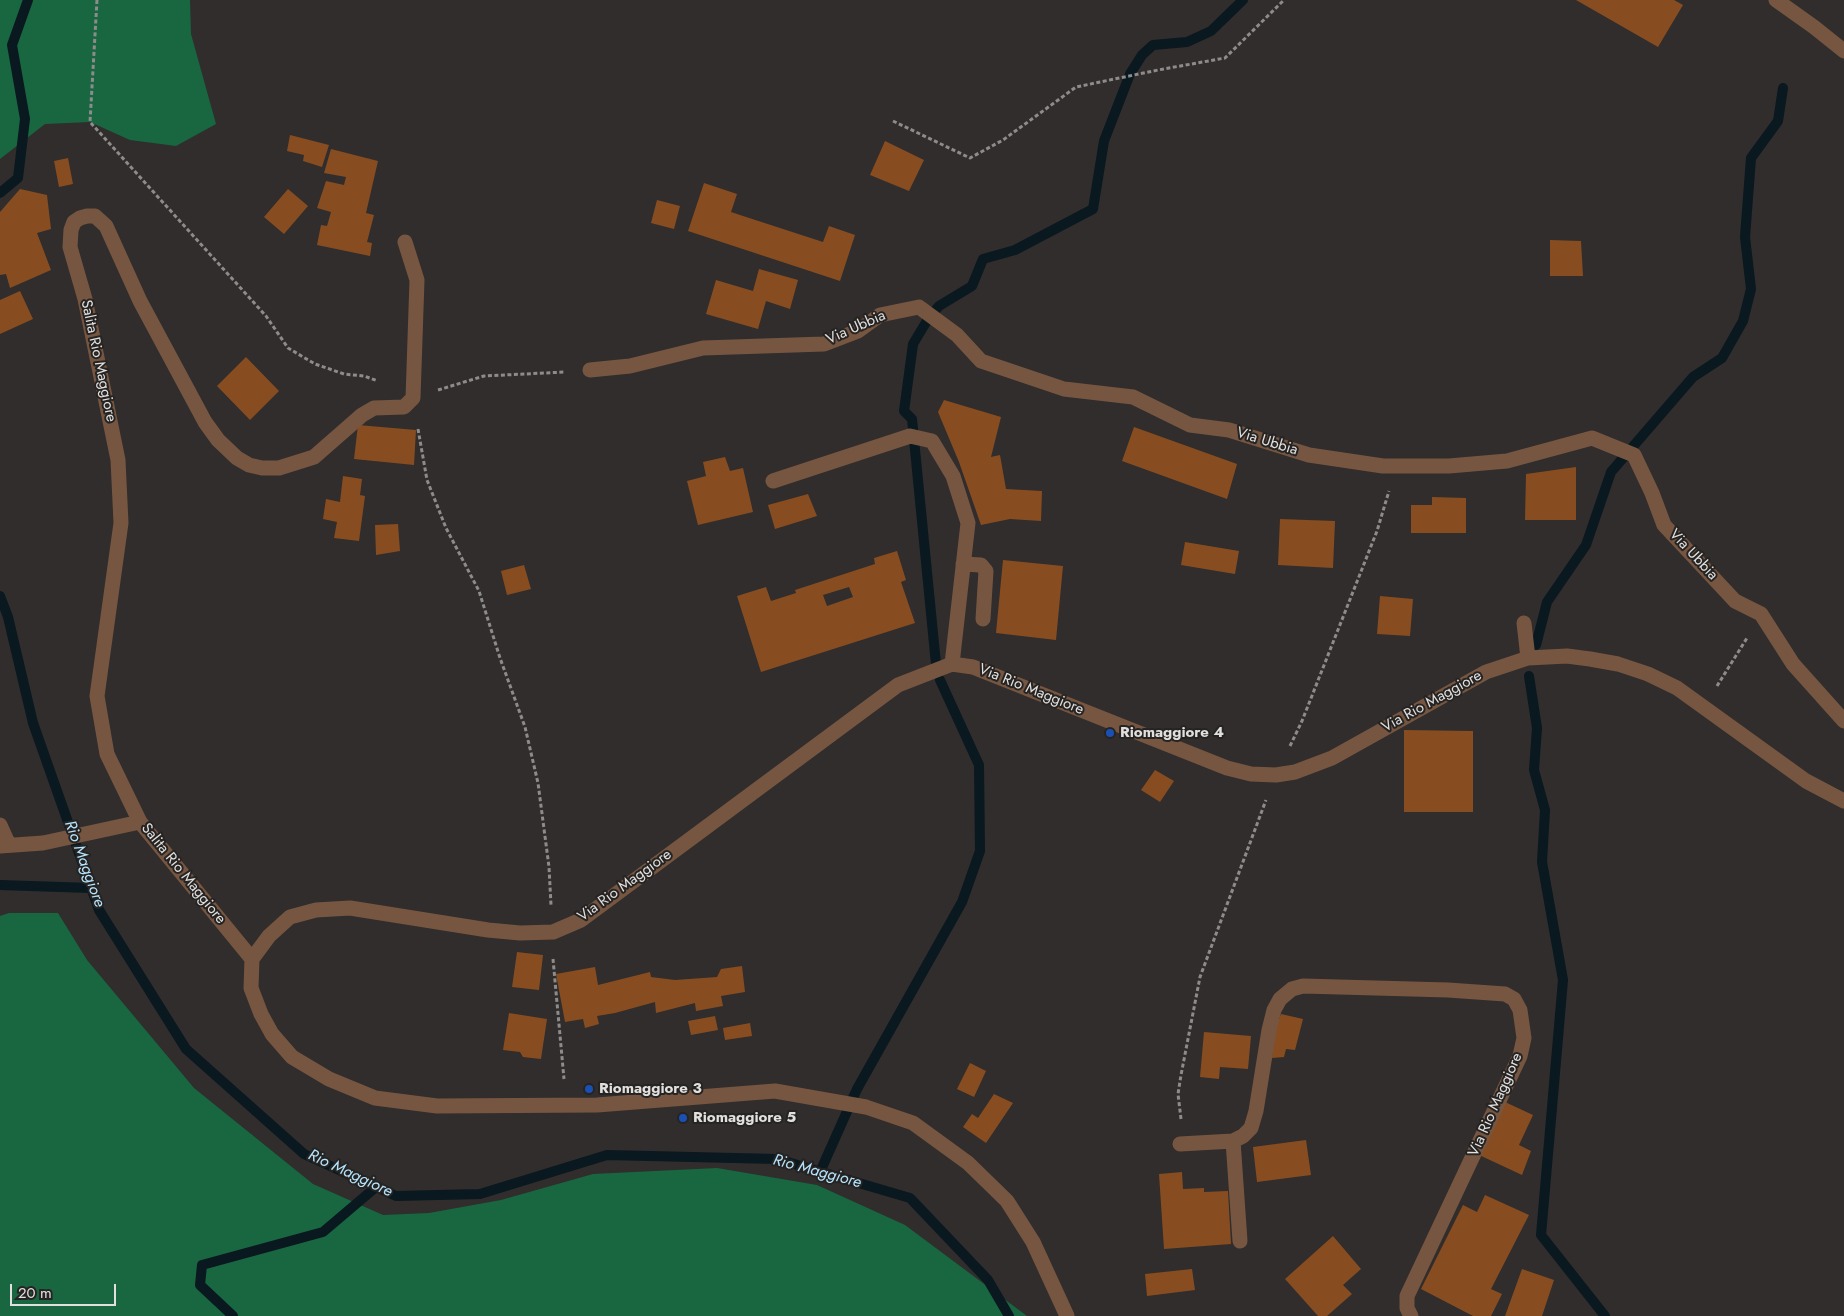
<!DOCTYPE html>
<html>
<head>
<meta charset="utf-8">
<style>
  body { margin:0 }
  #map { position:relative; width:1844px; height:1316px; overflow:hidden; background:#302d2c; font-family:Jost,sans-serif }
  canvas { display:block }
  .scale { position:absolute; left:10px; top:1284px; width:106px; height:22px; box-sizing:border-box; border:2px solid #e2e0df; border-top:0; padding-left:6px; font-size:15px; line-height:18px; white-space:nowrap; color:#e2e0df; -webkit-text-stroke:4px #262422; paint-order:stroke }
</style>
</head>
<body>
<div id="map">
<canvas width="1844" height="1316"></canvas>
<div class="scale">20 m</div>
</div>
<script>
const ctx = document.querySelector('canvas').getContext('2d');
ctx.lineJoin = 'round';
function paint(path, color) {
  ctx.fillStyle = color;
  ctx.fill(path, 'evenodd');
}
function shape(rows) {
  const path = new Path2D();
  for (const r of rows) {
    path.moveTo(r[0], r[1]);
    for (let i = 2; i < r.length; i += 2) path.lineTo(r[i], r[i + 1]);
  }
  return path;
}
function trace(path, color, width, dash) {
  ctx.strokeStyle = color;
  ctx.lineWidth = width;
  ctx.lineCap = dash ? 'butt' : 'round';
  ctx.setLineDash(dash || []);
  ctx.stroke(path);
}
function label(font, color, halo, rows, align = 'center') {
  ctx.font = font + ' Jost,sans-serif';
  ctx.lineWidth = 4;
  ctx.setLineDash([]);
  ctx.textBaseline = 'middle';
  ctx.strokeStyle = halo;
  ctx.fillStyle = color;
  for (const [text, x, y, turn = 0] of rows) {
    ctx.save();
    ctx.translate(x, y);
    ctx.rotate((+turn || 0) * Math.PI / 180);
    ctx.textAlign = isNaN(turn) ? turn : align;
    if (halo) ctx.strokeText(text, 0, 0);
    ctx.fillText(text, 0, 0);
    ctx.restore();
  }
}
const forest = shape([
  [0,0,190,0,191,34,216,124,176,146,130,140,90,122,45,124,0,159],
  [9,913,58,913,87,960,194,1088,313,1184,383,1215,429,1213,501,1200,593,1174,717,1168,817,1185,905,1225,1027,1316,0,1316,0,916]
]);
const stream = shape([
  [0,193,18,178,25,119,12,45,28,0],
  [0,596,8,617,33,723,99,910,186,1049,304,1154,396,1196,480,1194,607,1155,777,1159,910,1198,988,1280,1009,1316],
  [1536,645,1547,602,1586,545,1611,472,1693,377,1722,358,1743,321,1751,289,1745,237,1751,158,1778,121,1783,88],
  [936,664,912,419,904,411,913,344,928,319,939,306,972,286,983,259,1015,250,1093,209,1104,141,1130,74,1142,55,1153,45,1187,42,1211,31,1243,0],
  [1529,676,1537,728,1534,770,1545,810,1542,862,1563,980,1541,1235,1605,1316],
  [0,885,91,888],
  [820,1172,857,1089,962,902,980,851,979,765,940,680],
  [233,1316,200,1285,202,1265,323,1232,376,1187]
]);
const building = shape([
  [1576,0,1674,0,1683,5,1658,47],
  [290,135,329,145,322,167,303,161,304,155,287,151],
  [885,141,924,160,909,191,870,175],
  [331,149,378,161,366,213,374,215,367,242,372,243,370,256,317,245,321,225,327,226,331,212,317,208,326,181,344,185,346,177,324,173],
  [68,158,73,184,59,187,54,161],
  [704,183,737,194,731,212,740,215,823,242,829,226,855,235,840,281,688,231],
  [20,189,47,195,51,229,37,233,51,270,10,288,6,274,0,275,0,212],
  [288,189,308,206,284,234,264,217],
  [657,200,680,206,674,229,651,223],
  [1550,240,1581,241,1583,276,1550,276],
  [759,269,798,280,790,309,766,301,758,329,706,314,716,280,753,291],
  [20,291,33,319,0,334,0,300],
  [246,357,279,391,250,420,217,386],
  [944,400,1001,417,991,457,1000,455,1006,489,1042,491,1041,521,1010,519,981,525,959,462,938,412],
  [358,425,416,430,414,465,354,459],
  [1134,427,1237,464,1227,499,1122,461],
  [725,457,730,471,743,468,753,512,698,525,687,481,706,476,703,462],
  [1576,467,1576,520,1525,520,1526,474],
  [343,476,362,479,360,495,365,496,359,541,334,538,337,522,323,519,326,499,340,502],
  [808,494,817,516,775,529,768,505],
  [1432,497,1466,498,1466,533,1411,533,1411,505,1432,505],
  [1280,519,1335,521,1333,568,1278,565],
  [398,524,400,551,376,555,375,525],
  [1185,542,1239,551,1235,574,1181,565],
  [897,551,906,580,901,582,915,623,761,672,737,596,766,587,771,601,796,593,795,590,875,564,874,558],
  [849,587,853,597,827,606,823,595],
  [1003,560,1063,566,1056,640,996,633],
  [524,565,531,589,507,595,501,571],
  [1380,596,1413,599,1410,636,1377,634],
  [1404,730,1473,731,1473,812,1404,812],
  [1155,770,1174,781,1160,802,1141,790],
  [517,952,543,955,539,990,512,987],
  [742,966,745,992,721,996,723,1006,696,1011,695,1003,656,1013,655,1002,615,1013,597,1016,599,1024,585,1028,583,1019,565,1022,556,974,595,967,598,985,650,972,651,977,675,980,717,977,721,969],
  [509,1013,547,1019,541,1059,523,1057,520,1052,503,1050],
  [1281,1014,1303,1019,1295,1050,1286,1049,1284,1057,1272,1058,1273,1036],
  [715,1016,718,1030,691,1035,688,1021],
  [750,1023,752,1036,725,1040,723,1028],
  [1204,1032,1251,1036,1248,1069,1220,1067,1219,1079,1200,1077],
  [970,1063,986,1071,974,1097,957,1089],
  [994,1094,1013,1103,986,1143,963,1127,972,1114,978,1118],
  [1505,1102,1533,1115,1519,1145,1531,1151,1522,1175,1477,1154],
  [1306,1140,1311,1175,1257,1182,1253,1147],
  [1182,1172,1183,1189,1204,1188,1204,1192,1228,1191,1231,1244,1164,1249,1159,1174],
  [1485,1195,1529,1215,1491,1289,1502,1294,1491,1316,1473,1316,1421,1289,1463,1205,1477,1212],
  [1333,1236,1361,1269,1343,1285,1352,1294,1327,1316,1318,1316,1285,1279],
  [1192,1269,1195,1290,1147,1296,1145,1274],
  [1522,1269,1554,1280,1542,1316,1505,1316]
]);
const path = shape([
  [97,0,90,122,266,316,288,348,315,364,344,374,364,376,378,381],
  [893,121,970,158,1003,140,1076,87,1158,70,1225,58,1284,0],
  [438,390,484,376,565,372],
  [418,429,427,480,446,528,479,591,500,658,525,727,538,783,549,867,551,905],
  [1717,686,1747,638],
  [1290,746,1302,721,1377,531,1389,491],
  [553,959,564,1079],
  [1181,1119,1178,1094,1181,1075,1200,977,1266,800]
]);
const minor = shape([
  [1776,0,1814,27,1844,51],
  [590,370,630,366,703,348,824,344,858,331,880,315,919,307,957,335,981,361,1064,389,1133,397,1190,425,1229,430,1309,455,1383,466,1449,466,1507,461,1592,438,1634,455,1652,493,1664,525,1735,601,1761,614,1793,664,1844,721],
  [773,481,910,436,932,441,953,476,968,523,952,664],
  [963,564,981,565,986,571,983,619],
  [1524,623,1528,658],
  [0,825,9,845],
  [0,846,43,843,140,822],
  [252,959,140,822,107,754,97,696,121,523,118,460,85,299,70,247,71,230,74,222,80,218,87,216,95,216,106,226,140,301,205,422,218,440,237,458,249,465,262,468,279,468,314,457,362,415,374,408,404,407,413,398,417,280,405,242],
  [1233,1141,1240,1241],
  [1180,1144,1233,1141,1243,1136,1251,1128,1256,1111,1269,1030,1274,1010,1280,999,1292,989,1303,986,1448,990,1505,994,1514,999,1520,1010,1524,1038,1520,1056,1407,1296,1407,1308,1411,1316],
  [1067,1316,1033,1242,1007,1201,968,1163,913,1123,866,1107,775,1091,597,1105,437,1106,375,1098,329,1079,292,1057,272,1034,261,1014,251,988,252,959,269,936,290,917,316,910,350,908,488,930,520,933,553,932,581,920,898,685,952,664,973,667,1227,768,1251,774,1276,775,1295,772,1332,758,1486,672,1528,658,1567,656,1590,659,1618,664,1648,674,1677,688,1806,781,1844,801]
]);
const markers = [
  [1110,733,5,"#1a4fb4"],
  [589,1089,5,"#1a4fb4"],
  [683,1118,5,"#1a4fb4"]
];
const streetNames = [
  ["Via Ubbia",856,328,-24],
  ["Salita Rio Maggiore",98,361,78],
  ["Via Ubbia",1267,442,17],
  ["Via Ubbia",1693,555,47],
  ["Via Rio Maggiore",1031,690,22],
  ["Via Rio Maggiore",1432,702,-29],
  ["Salita Rio Maggiore",183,874,51],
  ["Via Rio Maggiore",625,886,-36],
  ["Via Rio Maggiore",1496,1105,-66]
];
const poiNames = [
  ["Riomaggiore 4",1120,733],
  ["Riomaggiore 3",599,1089],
  ["Riomaggiore 5",693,1118]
];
const waterNames = [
  ["Rio Maggiore",84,864,70],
  ["Rio Maggiore",817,1172,15],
  ["Rio Maggiore",350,1174,25]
];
paint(forest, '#186741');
trace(stream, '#0a181f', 10);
paint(building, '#874d21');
trace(path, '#8e8c8b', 3, [4, 2.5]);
trace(minor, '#775641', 15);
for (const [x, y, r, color] of markers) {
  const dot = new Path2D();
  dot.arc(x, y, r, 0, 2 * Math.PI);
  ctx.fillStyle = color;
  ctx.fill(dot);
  trace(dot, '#262422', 2);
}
label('15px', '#e2e0df', '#262422', streetNames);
label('bold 15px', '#e2e0df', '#262422', poiNames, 'left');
label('italic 16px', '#b5e4fe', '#262422', waterNames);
</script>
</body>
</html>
